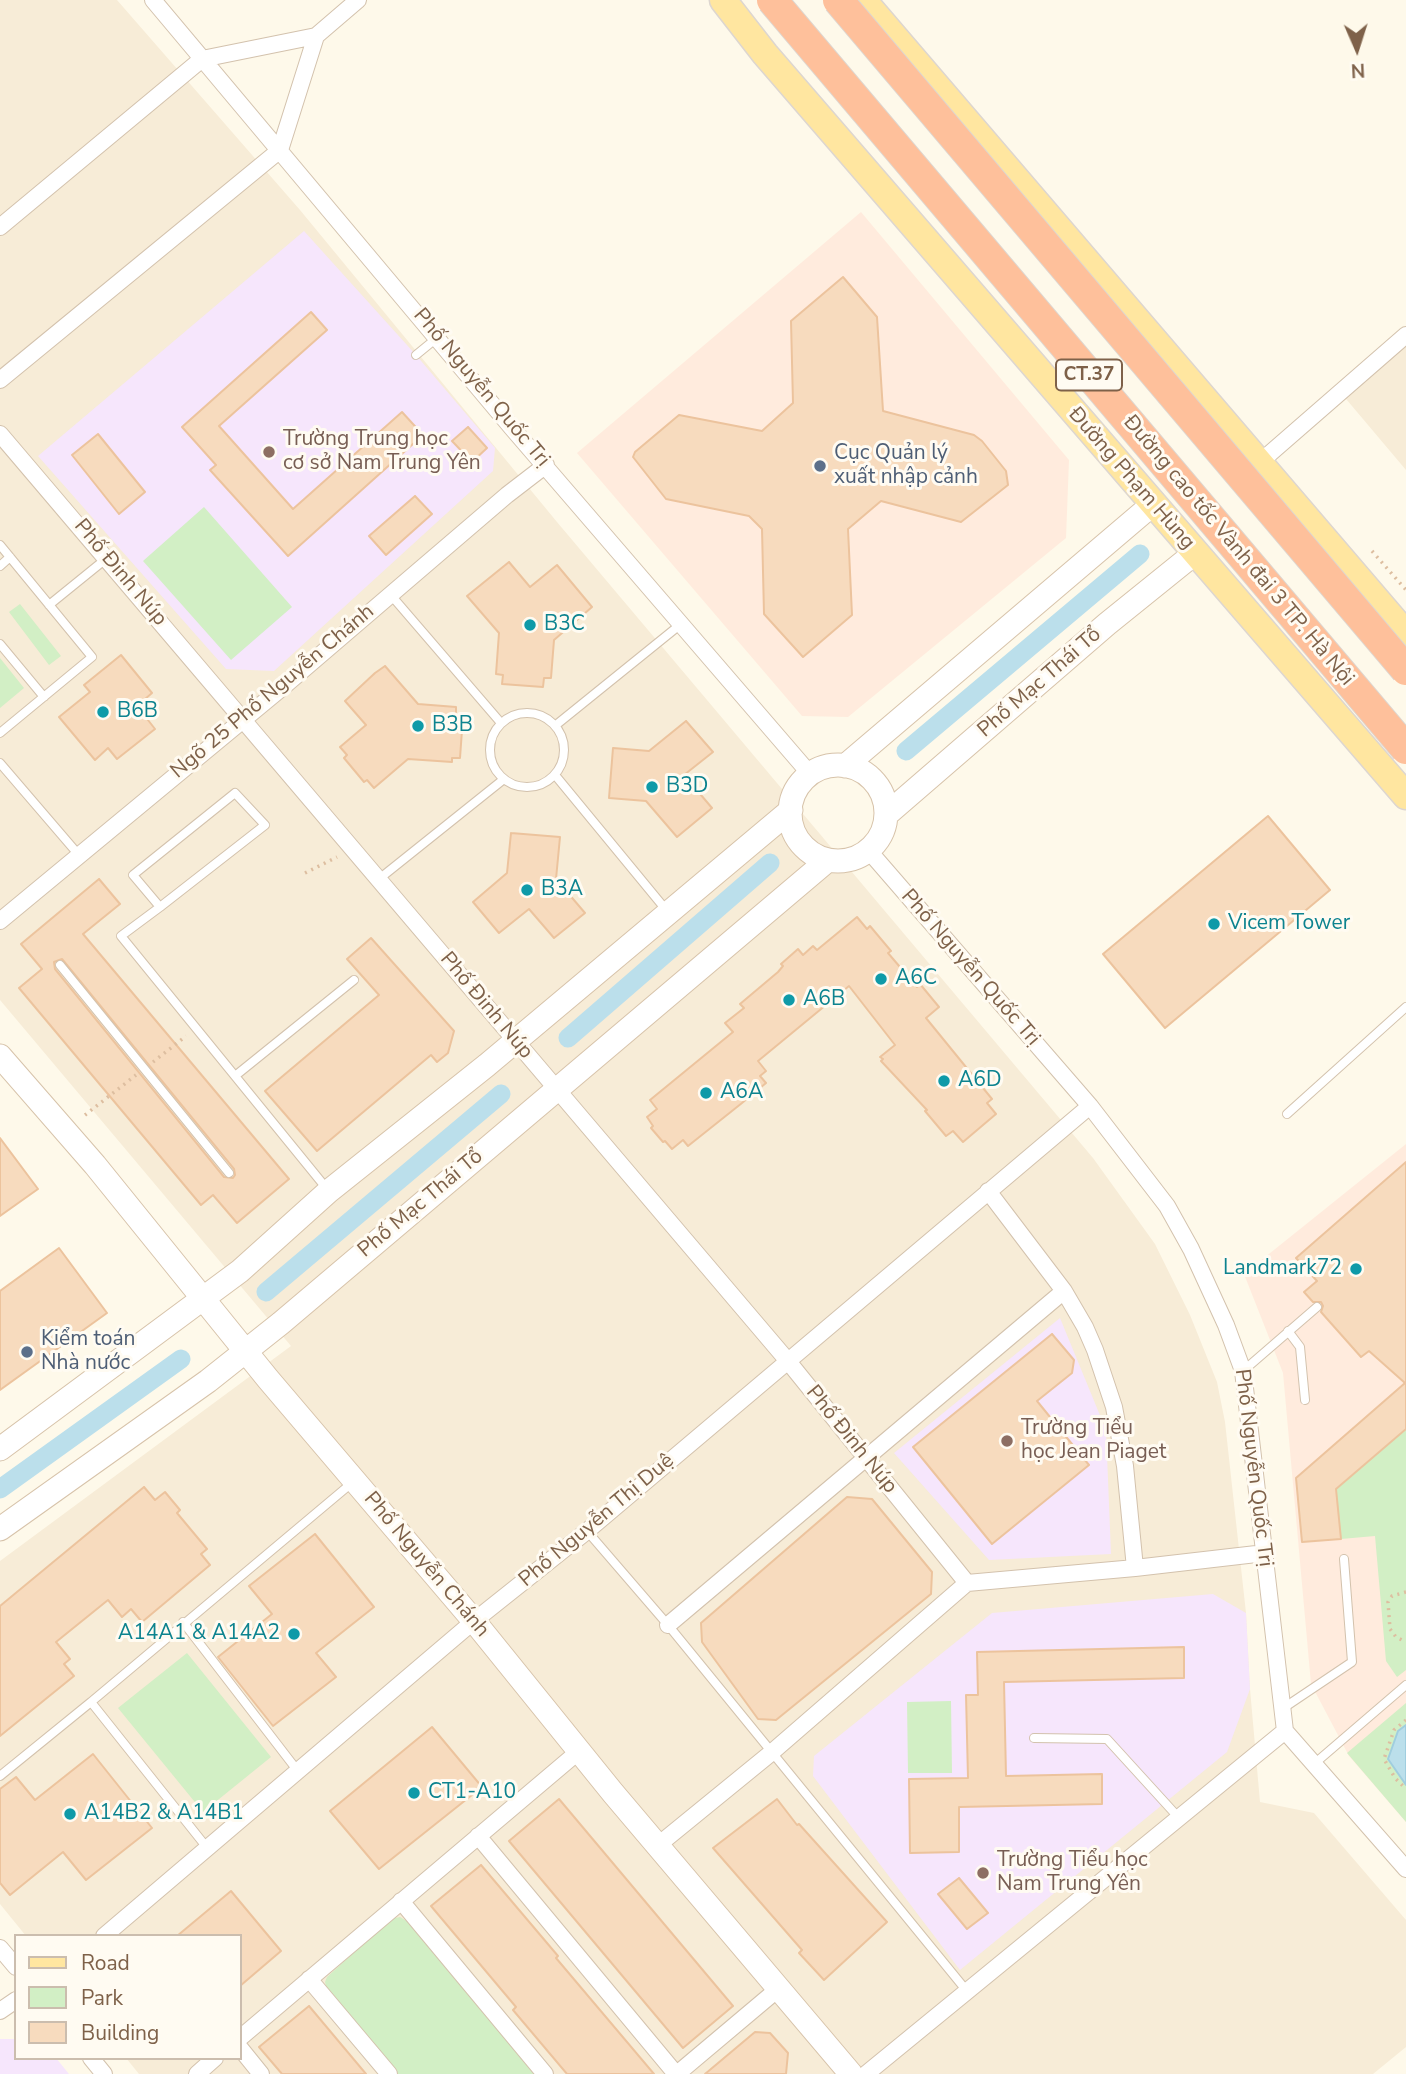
<!DOCTYPE html>
<html>
<head>
<meta charset="utf-8">
<style>
  body { margin:0 }
  #map { position:relative; width:1406px; height:2074px; overflow:hidden; background:#fef9ea; font-family:"Nunito Sans",sans-serif }
  canvas { display:block }
  .legend { position:absolute; left:14px; top:1934px; width:228px; height:126px; box-sizing:border-box; background:#fffbf2; border:2px solid #cbbdae; margin:0; padding:9px 12px; list-style:none; font-size:21px; color:#7e6149 }
  .legend li { display:flex; align-items:center; gap:14px; height:35px }
  .legend b { width:35px; border:2px solid #cbbdae }
  .north { position:absolute; left:1322px; top:14px; width:70px; height:70px; -webkit-text-stroke:5px #fffbf2; paint-order:stroke; rotate:177deg; font-size:19px; font-weight:700; line-height:28px; text-align:center; color:#7e6149 }
  .north::after { content:''; display:block; margin:auto; width:24px; height:32px; background:#7e6149; clip-path:polygon(50% 0,100% 100%,50% 72%,0 100%) }
</style>
</head>
<body>
<div id="map">
<canvas width="1406" height="2074"></canvas>
<ul class="legend">
<li><b style="height:9px;background:#ffe6a0"></b>Road</li>
<li><b style="height:19px;background:#d2efc5"></b>Park</li>
<li><b style="height:19px;background:#f7dbbe"></b>Building</li>
</ul>
<div class="north">N</div>
</div>
<script>
const ctx = document.querySelector('canvas').getContext('2d');
ctx.lineJoin = 'round';
function paint(path, color) {
  ctx.fillStyle = color;
  ctx.fill(path, 'evenodd');
}
function shape(rows) {
  const path = new Path2D();
  for (const r of rows) {
    if (r.length === 3) {
      path.moveTo(r[0] + r[2], r[1]);
      path.arc(r[0], r[1], r[2], 0, 2 * Math.PI);
      continue;
    }
    path.moveTo(r[0], r[1]);
    for (let i = 2; i < r.length; i += 2) path.lineTo(r[i], r[i + 1]);
  }
  return path;
}
function trace(path, color, width, dash) {
  ctx.strokeStyle = color;
  ctx.lineWidth = width;
  ctx.lineCap = dash ? 'butt' : 'round';
  ctx.setLineDash(dash || []);
  ctx.stroke(path);
}
function label(font, color, halo, rows, align = 'center') {
  ctx.font = font + ' "Nunito Sans",sans-serif';
  ctx.lineWidth = 6;
  ctx.setLineDash([]);
  ctx.textBaseline = 'middle';
  ctx.strokeStyle = halo;
  ctx.fillStyle = color;
  for (const [text, x, y, turn = 0] of rows) {
    ctx.save();
    ctx.translate(x, y);
    ctx.rotate((+turn || 0) * Math.PI / 180);
    ctx.textAlign = isNaN(turn) ? turn : align;
    if (halo) ctx.strokeText(text, 0, 0);
    ctx.fillText(text, 0, 0);
    ctx.restore();
  }
}
const residential = shape([
  [0,0,117,0,300,210,557,522,1093,1158,1155,1244,1190,1315,1217,1382,1225,1422,1246,1613,1250,1689,1260,1802,1314,1813,1406,1920,1406,2047,1373,2074,139,2074,126,2058,240,2058,240,1936,26,1936,0,1904,0,1561,291,1346,0,1000],
  [1406,338,1406,470,1341,393]
]);
const commercial = shape([
  [861,212,1069,460,1066,538,848,717,802,716,577,453],
  [1406,1144,1406,1822,1349,1756,1311,1684,1283,1373,1244,1274]
]);
const education = shape([
  [304,231,416,355,495,448,493,471,274,671,226,669,38,456],
  [1060,1318,1106,1430,1111,1554,989,1560,894,1453],
  [1213,1594,1246,1613,1250,1689,1227,1752,960,1970,813,1776,814,1756,992,1613],
  [0,2039,16,2039,16,2058,56,2058,69,2074,0,2074]
]);
const green = shape([
  [204,507,292,607,231,660,143,561],
  [20,604,61,656,49,665,9,612],
  [0,658,24,688,0,708],
  [1406,1429,1406,1670,1397,1677,1386,1661,1375,1536,1341,1539,1336,1489],
  [187,1653,271,1757,203,1812,118,1708],
  [951,1701,952,1773,908,1773,907,1702],
  [1406,1703,1406,1822,1347,1753],
  [400,1917,410,1923,536,2074,398,2074,327,1990,325,1982,327,1977,391,1919]
]);
const water = shape([
  [1406,1725,1406,1785,1388,1759,1398,1731,1406,1725]
]);
const canal = shape([
  [906,751,1140,554],
  [568,1038,770,863],
  [266,1292,501,1094],
  [0,1489,181,1359]
]);
const building = shape([
  [843,277,877,317,883,411,974,435,982,441,1006,471,1008,485,961,522,881,501,848,529,852,615,803,657,764,614,762,529,749,516,666,499,633,457,635,452,679,415,762,431,793,403,791,321,843,277],
  [311,312,327,330,219,426,293,509,402,412,423,435,288,556,210,470,216,465,182,427,311,312],
  [468,427,487,448,472,462,452,441,468,427],
  [98,434,145,492,119,514,72,455,98,434],
  [415,496,432,514,386,555,369,536,415,496],
  [509,562,530,587,557,565,592,607,554,640,551,678,544,678,543,687,502,684,503,675,496,674,499,633,467,596,509,562],
  [121,655,152,693,137,706,155,729,117,759,108,748,95,760,59,717,90,692,84,685,121,655],
  [385,666,418,704,456,707,456,715,463,716,460,758,452,758,452,762,408,759,374,788,367,780,364,782,344,758,347,755,340,747,366,725,345,701,375,673,385,666],
  [686,721,713,752,684,775,712,808,677,837,646,801,609,798,613,748,649,751,686,721],
  [1268,816,1330,890,1165,1028,1103,954,1268,816],
  [511,833,560,837,556,879,585,913,554,938,529,909,499,933,473,902,507,873,511,833],
  [99,879,120,904,83,934,289,1179,237,1223,213,1195,201,1205,19,988,42,969,21,944,99,879],
  [62,959,234,1169,235,1175,233,1178,224,1177,55,969,54,962,62,959],
  [857,917,867,929,870,926,891,951,888,953,917,987,920,984,939,1007,926,1018,992,1099,987,1103,996,1114,963,1142,953,1131,946,1136,925,1111,927,1110,881,1061,883,1059,880,1057,895,1045,849,986,758,1061,766,1071,760,1076,766,1083,742,1103,688,1146,683,1140,672,1149,665,1141,663,1142,651,1128,653,1126,647,1117,657,1109,650,1100,733,1032,725,1023,744,1008,740,1004,778,972,783,966,781,964,798,949,803,955,813,946,817,950,857,917],
  [371,938,454,1031,448,1053,437,1062,431,1055,317,1151,265,1091,379,995,347,959,371,938],
  [0,1138,38,1189,0,1216,0,1138],
  [1406,1162,1406,1429,1336,1489,1341,1539,1302,1542,1296,1478,1405,1383,1369,1351,1361,1357,1321,1312,1323,1306,1321,1302,1313,1302,1304,1292,1317,1281,1296,1258,1406,1162],
  [59,1248,107,1313,0,1390,0,1291,59,1248],
  [1052,1334,1074,1360,1072,1373,1037,1401,1089,1465,992,1544,913,1447,1052,1334],
  [144,1487,155,1500,165,1492,180,1510,177,1513,207,1549,201,1554,210,1565,142,1622,131,1609,122,1617,108,1600,56,1642,70,1659,64,1664,74,1676,0,1736,0,1606,144,1487],
  [847,1497,872,1499,932,1572,931,1594,776,1720,758,1719,702,1642,701,1623,847,1497],
  [315,1534,374,1607,316,1653,336,1677,273,1726,218,1657,272,1614,249,1586,315,1534],
  [1184,1647,1184,1678,1004,1682,1006,1776,1102,1774,1102,1804,959,1807,959,1852,910,1853,909,1779,968,1778,966,1695,978,1695,977,1652,1184,1647],
  [432,1727,482,1787,379,1869,330,1811,432,1727],
  [93,1754,152,1828,86,1880,63,1852,10,1895,0,1883,0,1789,16,1777,35,1800,93,1754],
  [559,1799,733,2006,683,2048,509,1841,559,1799],
  [777,1799,797,1825,799,1824,887,1922,824,1980,799,1953,802,1950,713,1848,777,1799],
  [481,1865,558,1956,556,1958,654,2074,567,2074,513,2010,516,2007,431,1906,481,1865],
  [959,1878,988,1913,967,1929,938,1894,959,1878],
  [231,1891,281,1951,240,1986,240,1936,177,1936,231,1891],
  [309,2006,366,2074,282,2074,259,2047,309,2006],
  [755,2032,770,2033,788,2053,786,2074,705,2074,755,2032]
]);
const path = shape([
  [1372,551,1406,590],
  [305,873,337,857],
  [153,1062,186,1036],
  [85,1115,136,1075],
  [1406,1592,1392,1596,1388,1602,1390,1629,1396,1637,1406,1642],
  [1406,1720,1394,1730,1384,1759,1395,1778,1406,1789]
]);
const lane = shape([
  [416,355,438,337],
  [0,545,92,657,0,733],
  [0,566,10,557],
  [390,594,501,723],
  [49,605,107,558],
  [0,644,44,697],
  [527,750,37],
  [556,725,681,624],
  [0,763,78,854],
  [555,775,667,911],
  [379,879,504,779],
  [160,907,133,875,235,793,265,825,160,907,121,936,327,1189],
  [60,965,229,1173],
  [235,1076,354,980],
  [1287,1114,1406,1007],
  [1288,1331,1300,1347,1305,1400],
  [1243,1371,1317,1307],
  [587,1531,668,1625,966,1990],
  [183,1622,297,1770],
  [1282,1709,1352,1662,1344,1559],
  [1034,1738,1107,1739,1179,1818],
  [1314,1764,1406,1685],
  [0,1776,91,1702],
  [208,1849,91,1702,353,1482]
]);
const street = shape([
  [153,0,512,428,810,774],
  [0,227,202,59,316,36,358,0],
  [0,380,280,150,316,36],
  [0,434,787,1360,967,1583,771,1753,657,1846],
  [1259,463,1406,335],
  [869,851,1090,1106,1167,1206,1191,1249,1226,1325,1243,1371,1285,1731,1406,1869],
  [0,921,284,686,507,495,546,465],
  [988,1191,1064,1291,1085,1327,1095,1350,1114,1407,1125,1466,1135,1568],
  [967,1583,1135,1568,1265,1553],
  [668,1625,1064,1291],
  [478,1836,676,2074],
  [401,1901,545,2074],
  [104,1936,474,1621,587,1531,1090,1106],
  [0,1948,16,1967],
  [309,1979,389,2074],
  [0,2011,16,2000],
  [240,2038,578,1752],
  [240,2048,261,2074],
  [91,2058,104,2074],
  [197,2074,215,2058],
  [677,2074,778,1989],
  [866,2074,1285,1731]
]);
const secondary = shape([
  [838,813,48],
  [845,766,1153,504],
  [886,815,1107,624,1195,553],
  [0,1056,95,1165,268,1379,474,1621,613,1793,851,2074],
  [0,1449,240,1271,329,1191,487,1065,791,810],
  [0,1529,208,1381,281,1323,828,860]
]);
const primary = shape([
  [723,0,765,54,1406,796],
  [863,0,1406,634]
]);
const highwayBridge = shape([
  [772,0,1406,749],
  [838,0,1406,670]
]);
const markers = [
  [269,452,7,"#8d6e63"],
  [820,466,7,"#5c6f8a"],
  [530,625,7,"#0f9aa8"],
  [103,712,7,"#0f9aa8"],
  [418,726,7,"#0f9aa8"],
  [652,787,7,"#0f9aa8"],
  [527,890,7,"#0f9aa8"],
  [1214,924,7,"#0f9aa8"],
  [881,979,7,"#0f9aa8"],
  [789,1000,7,"#0f9aa8"],
  [944,1081,7,"#0f9aa8"],
  [706,1093,7,"#0f9aa8"],
  [1356,1269,7,"#0f9aa8"],
  [27,1352,7,"#5c6f8a"],
  [1007,1441,7,"#8d6e63"],
  [294,1634,7,"#0f9aa8"],
  [414,1793,7,"#0f9aa8"],
  [70,1814,7,"#0f9aa8"],
  [983,1873,7,"#8d6e63"]
];
const shields = [
  [1089,375,66]
];
const shieldNames = [
  ["CT.37",1089,375]
];
const streetNames = [
  ["Phố Nguyễn Quốc Trị",481,388,50],
  ["Đường Phạm Hùng",1131,479,49],
  ["Đường cao tốc Vành đai 3 TP. Hà Nội",1238,551,50],
  ["Phố Đinh Núp",120,573,50],
  ["Phố Mạc Thái Tổ",1040,683,-41],
  ["Ngõ 25 Phố Nguyễn Chánh",273,692,-40],
  ["Phố Nguyễn Quốc Trị",970,968,49],
  ["Phố Đinh Núp",486,1006,50],
  ["Phố Mạc Thái Tổ",421,1204,-40],
  ["Phố Đinh Núp",851,1440,51],
  ["Phố Nguyễn Quốc Trị",1253,1468,83],
  ["Phố Nguyễn Thị Duệ",597,1521,-40],
  ["Phố Nguyễn Chánh",426,1565,50]
];
const educationNames = [
  ["Trường Trung học",283,440],
  ["cơ sở Nam Trung Yên",283,464],
  ["Trường Tiểu",1021,1429],
  ["học Jean Piaget",1021,1453],
  ["Trường Tiểu học",997,1861],
  ["Nam Trung Yên",997,1885]
];
const serviceNames = [
  ["Cục Quản lý",834,454],
  ["xuất nhập cảnh",834,478],
  ["Kiểm toán",41,1340],
  ["Nhà nước",41,1364]
];
const cultureNames = [
  ["B3C",544,625],
  ["B6B",117,712],
  ["B3B",432,726],
  ["B3D",666,787],
  ["B3A",541,890],
  ["Vicem Tower",1228,924],
  ["A6C",895,979],
  ["A6B",803,1000],
  ["A6D",958,1081],
  ["A6A",720,1093],
  ["Landmark72",1342,1269,"right"],
  ["A14A1 & A14A2",280,1634,"right"],
  ["CT1-A10",428,1793],
  ["A14B2 & A14B1",84,1814]
];
paint(residential, '#f7ecd7');
paint(commercial, '#ffebdd');
paint(education, '#f6e6fc');
paint(green, '#d2efc5');
paint(water, '#bbdfeb');
trace(water, '#a0cedf', 2);
trace(canal, '#bbdfeb', 19);
paint(building, '#f7dbbe');
trace(building, '#ecc39d', 2);
trace(lane, '#d3c2ad', 10);
trace(street, '#d3c2ad', 18);
trace(secondary, '#d7c3aa', 25);
trace(primary, '#ddd6d0', 29);
trace(path, '#ddbea0', 3.5, [2, 5]);
trace(lane, '#fff', 8);
trace(street, '#fff', 16);
trace(secondary, '#fff', 23);
trace(primary, '#ffe6a0', 26);
trace(highwayBridge, '#ddd6d0', 32, []);
trace(highwayBridge, '#fec09b', 30);
for (const [x, y, r, color] of markers) {
  const dot = new Path2D();
  dot.arc(x, y, r, 0, 2 * Math.PI);
  ctx.fillStyle = color;
  ctx.fill(dot);
  trace(dot, '#fffbf2', 2.5);
}
for (const [x, y, w] of shields) {
  const box = new Path2D();
  box.roundRect(x - w / 2, y - 15.5, w, 31, 5);
  ctx.fillStyle = '#fffbf2';
  ctx.fill(box);
  trace(box, '#7e6149', 2);
}
label('bold 19px', '#7e6149', null, shieldNames);
label('21px', '#7e6149', '#fffbf2', streetNames);
label('21px', '#785e54', '#fffbf2', educationNames, 'left');
label('21px', '#4e5e75', '#fffbf2', serviceNames, 'left');
label('21px', '#0d838f', '#fffbf2', cultureNames, 'left');
</script>
</body>
</html>
